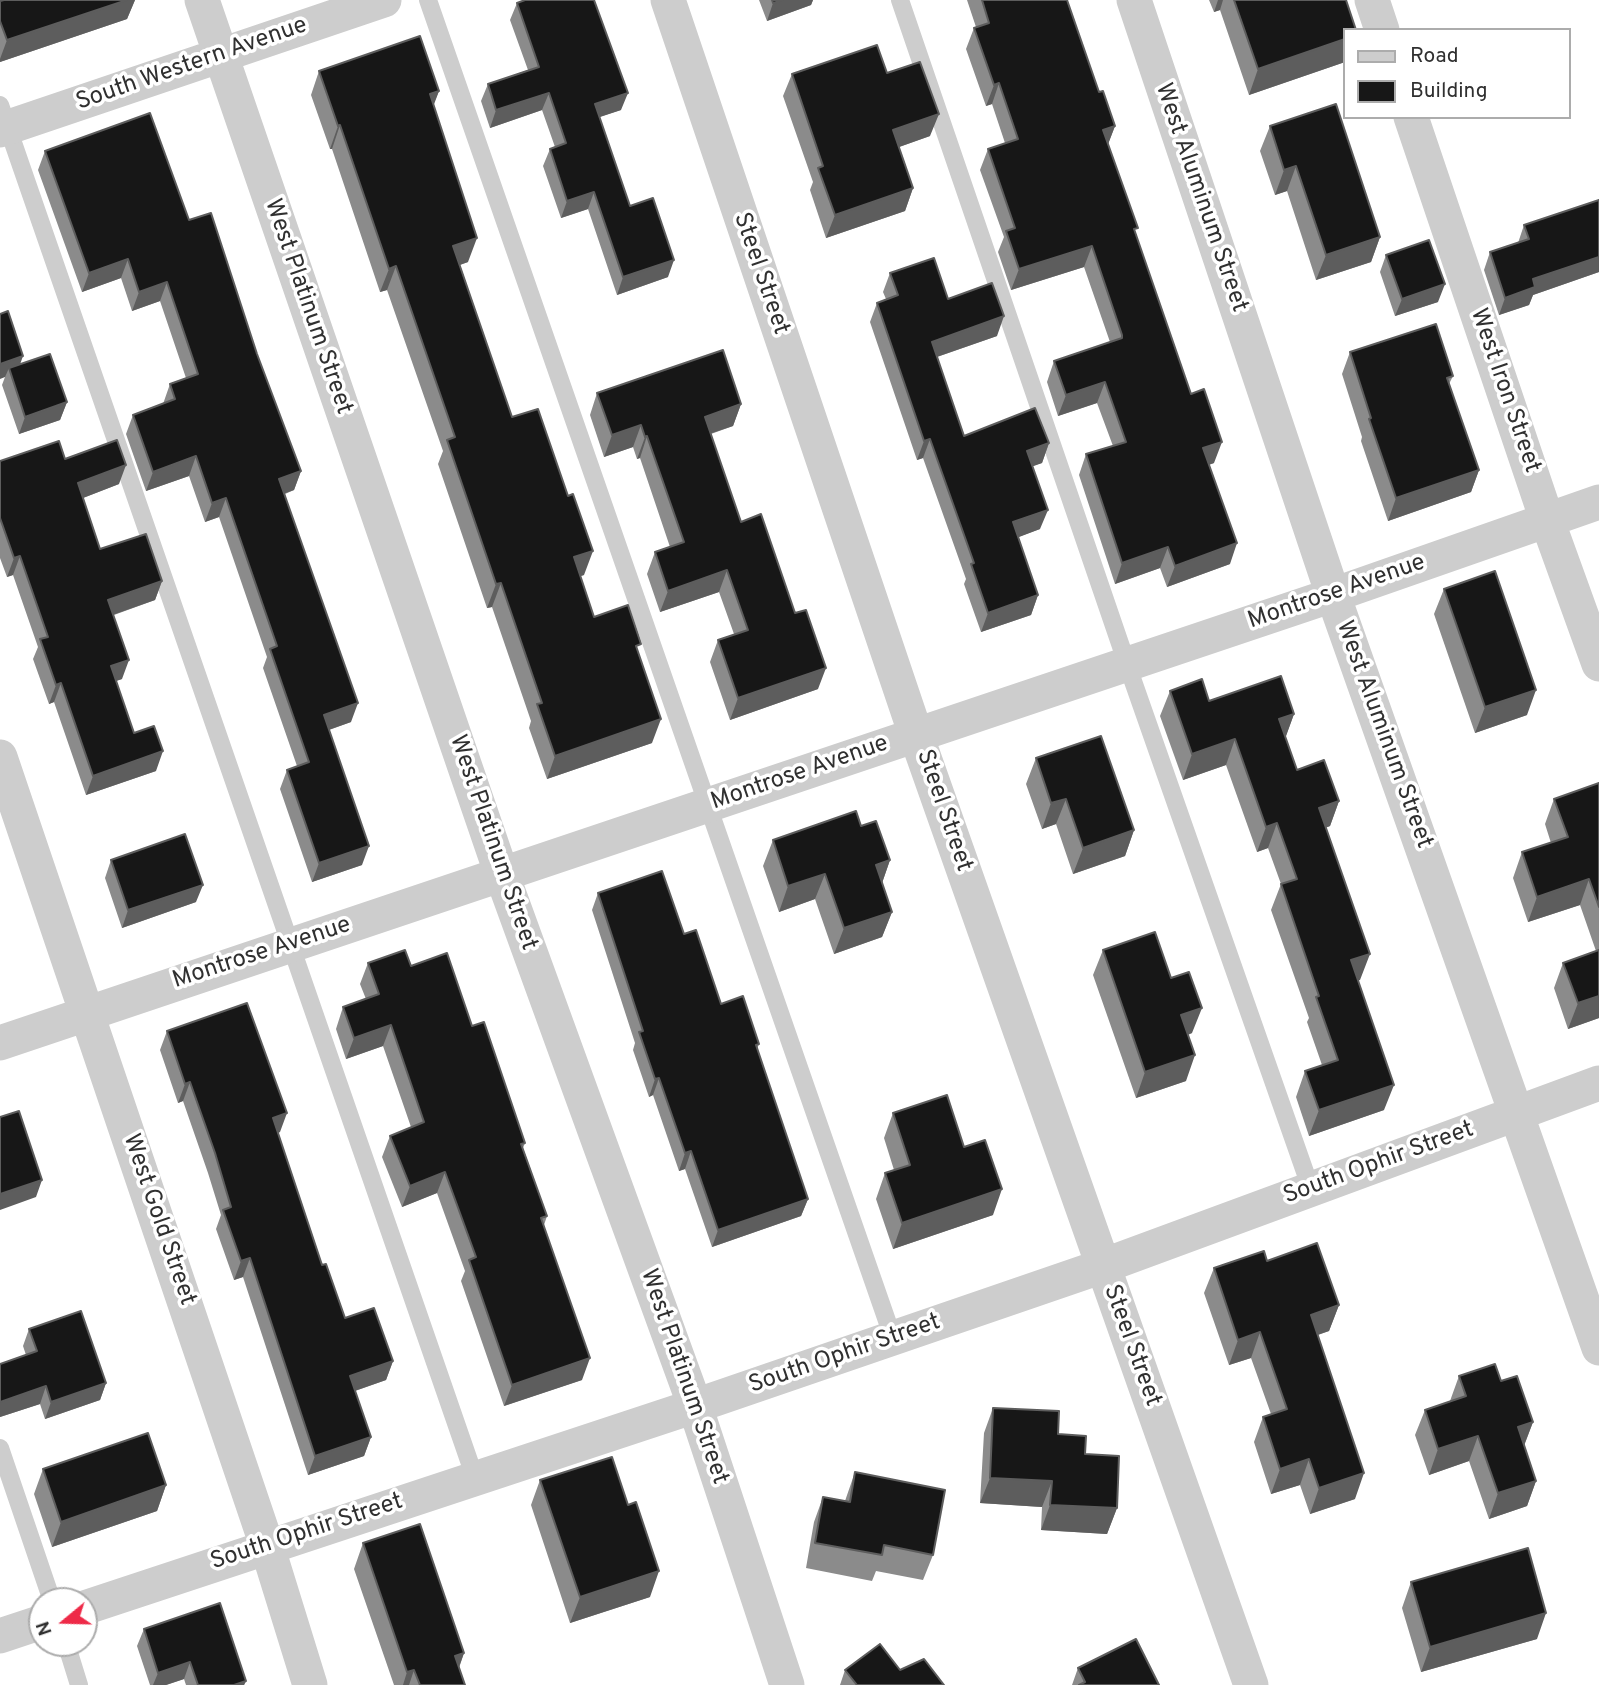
<!DOCTYPE html>
<html>
<head>
<meta charset="utf-8">
<style>
  body { margin:0 }
  #map { position:relative; width:1599px; height:1685px; overflow:hidden; background:#fff; font-family:Overpass,sans-serif }
  canvas { display:block }
  .legend { position:absolute; left:1343px; top:28px; width:228px; height:91px; box-sizing:border-box; background:#fff; border:2px solid #acacac; margin:0; padding:9px 12px; list-style:none; font-size:21px; color:#303030 }
  .legend li { display:flex; align-items:center; gap:14px; height:35px }
  .legend b { width:35px; border:2px solid #acacac }
  .north { position:absolute; left:28px; top:1587px; width:70px; height:70px; box-sizing:border-box; background:#fff; border:2px solid #acacac; border-radius:50%; rotate:251deg; font-size:19px; font-weight:700; line-height:28px; text-align:center; color:#303030 }
  .north::after { content:''; display:block; margin:auto; width:24px; height:32px; background:#ee2a48; clip-path:polygon(50% 0,100% 100%,50% 72%,0 100%) }
</style>
</head>
<body>
<div id="map">
<canvas width="1599" height="1685"></canvas>
<ul class="legend">
<li><b style="height:9px;background:#cdcdcd"></b>Road</li>
<li><b style="height:19px;background:#171717"></b>Building</li>
</ul>
<div class="north">N</div>
</div>
<script>
const ctx = document.querySelector('canvas').getContext('2d');
ctx.lineJoin = 'round';
function shape(rows) {
  const path = new Path2D();
  for (const r of rows) {
    path.moveTo(r[0], r[1]);
    for (let i = 2; i < r.length; i += 2) path.lineTo(r[i], r[i + 1]);
  }
  return path;
}
function trace(path, color, width, dash) {
  ctx.strokeStyle = color;
  ctx.lineWidth = width;
  ctx.lineCap = dash ? 'butt' : 'round';
  ctx.setLineDash(dash || []);
  ctx.stroke(path);
}
function paint(path, color) {
  ctx.fillStyle = color;
  ctx.fill(path, 'evenodd');
}
function label(font, color, halo, rows, align = 'center') {
  ctx.font = font + ' Overpass,sans-serif';
  ctx.lineWidth = 7;
  ctx.setLineDash([]);
  ctx.textBaseline = 'middle';
  ctx.strokeStyle = halo;
  ctx.fillStyle = color;
  for (const [text, x, y, turn = 0] of rows) {
    ctx.save();
    ctx.translate(x, y);
    ctx.rotate((+turn || 0) * Math.PI / 180);
    ctx.textAlign = isNaN(turn) ? turn : align;
    if (halo) ctx.strokeText(text, 0, 0);
    ctx.fillText(text, 0, 0);
    ctx.restore();
  }
}
const lane = shape([
  [428,0,893,1338],
  [900,0,1127,664,1311,1189],
  [0,105,475,1478],
  [0,1448,52,1601],
  [66,1643,79,1685]
]);
const street = shape([
  [202,0,502,875,695,1406,787,1685],
  [668,0,916,735,1251,1685],
  [1134,0,1333,595,1599,1348],
  [1372,0,1382,30],
  [1411,117,1547,520,1599,664],
  [0,130,384,0],
  [0,757,267,1546,310,1685],
  [0,1043,1333,595,1599,502],
  [84,1608,695,1406,1103,1266,1599,1083],
  [0,1636,42,1622]
]);
const wall = shape([
  [4,0,135,0,127,19,0,62,0,1],
  [759,0,813,0,811,5,767,21],
  [967,0,1067,0,1099,92,1115,126,1108,144,1136,234,1214,463,1209,465,1230,564,1167,587,1160,568,1115,584,1079,475,1086,454,1113,446,1097,403,1058,416,1047,382,1054,361,1110,342,1084,267,1011,290,998,252,1004,237,980,170,988,149,1005,143,992,104,986,106,966,49,974,28,976,27],
  [1209,0,1346,0,1345,62,1249,95,1220,10,1214,12],
  [517,3,621,110,599,117,630,206,668,277,617,295,588,209,561,218,543,166,550,149,555,147,542,110,490,128,481,101,488,84,528,70,510,20],
  [319,71,439,91,433,105,468,262,460,265,512,417,584,575,580,576,594,617,638,653,652,743,547,779,529,728,531,721,492,607,487,608,438,464,443,451,387,290,380,292,332,149,330,149,311,95],
  [792,74,930,136,899,147,913,188,905,211,826,238,810,190,813,182,783,96],
  [1270,126,1380,237,1371,262,1316,280,1287,191,1275,195,1260,151],
  [45,151,189,220,257,354,301,471,294,490,285,494,351,722,329,730,362,865,312,882,280,789,287,770,297,766,263,668,267,657,219,517,205,522,189,476,146,491,126,434,133,415,163,404,170,384,186,378,160,301,132,311,121,278,82,292,38,170],
  [1599,200,1599,272,1533,295,1529,305,1499,315,1484,270,1490,252,1518,243,1524,225],
  [1386,255,1438,302,1395,316,1380,272],
  [890,273,948,299,997,336,937,357,964,436,1049,443,1042,463,1032,466,1040,529,1018,537,1038,595,1031,615,981,632,964,584,966,579,923,458,917,460,870,322,877,303,886,299,883,292],
  [0,314,20,364,67,402,60,420,19,434,2,385,5,377],
  [1350,352,1453,376,1449,384,1479,470,1471,492,1388,521,1361,441,1362,437,1342,374],
  [597,393,741,404,733,426,711,434,741,522,818,689,730,720,710,662,718,640,734,634,719,592,660,612,647,574,655,552,670,547,640,458,637,459,633,447,604,457,590,415],
  [65,459,119,484,83,498,100,549,162,581,155,600,114,615,122,679,116,681,134,733,156,771,86,795,54,702,49,704,33,659,38,647,13,575,7,577,0,558,0,461],
  [1444,589,1527,715,1475,733,1434,614],
  [1170,691,1209,701,1294,714,1285,738,1297,770,1339,801,1330,826,1325,828,1360,980,1358,980,1384,1110,1309,1136,1296,1097,1305,1071,1322,1065,1307,1022,1309,1018,1271,910,1281,884,1268,848,1257,852,1226,765,1183,780,1160,716],
  [1036,758,1134,830,1125,856,1073,874,1056,824,1042,829,1026,784],
  [1599,783,1599,1018,1568,1029,1554,988,1563,963,1596,951,1580,905,1528,922,1513,878,1522,852,1551,843,1545,824,1554,799],
  [861,826,890,860,882,883,892,912,882,937,834,954,815,899,779,912,763,866,773,840],
  [111,860,196,902,122,928,105,878],
  [598,893,684,934,721,1004,759,1044,757,1049,808,1199,801,1216,712,1247,685,1169,679,1171,653,1095,649,1097,633,1050,635,1043,592,910],
  [1103,950,1171,978,1192,1033,1188,1035,1186,1081,1136,1098,1093,975],
  [368,963,411,966,472,1026,525,1143,523,1148,547,1216,544,1225,582,1380,504,1406,461,1281,465,1271,437,1193,402,1207,382,1157,390,1136,411,1127,383,1046,346,1059,336,1029,343,1007,366,999,360,984],
  [167,1031,280,1132,278,1133,322,1265,345,1318,393,1361,386,1380,355,1391,371,1437,364,1456,308,1475,243,1277,234,1280,216,1229,221,1215,208,1173,183,1101,178,1103,160,1050],
  [893,1113,964,1147,993,1215,893,1249,876,1199,885,1173,894,1170,884,1138],
  [1267,1261,1339,1305,1329,1331,1318,1335,1355,1499,1310,1514,1300,1485,1271,1494,1254,1442,1263,1417,1271,1414,1251,1358,1229,1365,1204,1293,1214,1268],
  [29,1329,106,1383,100,1400,45,1419,40,1404,0,1417,0,1364,26,1355,23,1346],
  [1459,1376,1501,1381,1533,1422,1524,1446,1536,1481,1527,1506,1489,1519,1469,1461,1429,1475,1415,1435,1425,1410,1450,1401],
  [993,1408,1058,1434,1085,1454,1117,1508,1107,1534,1041,1530,1042,1507,980,1503,984,1433],
  [43,1469,166,1485,157,1511,52,1547,34,1494],
  [855,1472,933,1555,923,1580,876,1571,872,1581,806,1568,814,1522,823,1497,845,1501],
  [540,1480,650,1597,570,1623,531,1505],
  [363,1543,464,1653,459,1668,465,1685,394,1685,354,1569],
  [1411,1582,1537,1639,1421,1672,1402,1608],
  [144,1629,246,1681,244,1685,186,1685,184,1679,166,1685,150,1685,137,1646],
  [1078,1668,1159,1685,1072,1685],
  [845,1670,900,1670,944,1685,840,1685]
]);
const shadedWall = shape([
  [127,0,135,0,127,19,0,62,0,59,7,40],
  [783,0,813,0,811,5,767,21,773,3],
  [1218,0,1223,0,1220,10,1214,12],
  [1345,39,1345,62,1249,95,1258,69],
  [999,83,992,104,986,106,994,85],
  [439,91,430,115,430,94],
  [549,93,542,110,490,128,496,110],
  [628,93,621,110,588,121,595,104],
  [939,114,930,136,885,152,893,130],
  [340,125,332,149,330,149,338,126],
  [1115,126,1107,147,1103,130],
  [1296,166,1287,191,1275,195,1284,170],
  [913,188,905,211,826,238,835,215],
  [594,192,588,209,561,218,567,201],
  [1380,237,1371,262,1316,280,1326,255],
  [477,238,468,262,445,270,453,246],
  [1092,246,1084,267,1011,290,1019,269],
  [1599,257,1599,272,1533,295,1529,305,1499,315,1505,298,1533,279],
  [128,259,121,278,82,292,89,273],
  [674,260,668,277,617,295,623,277],
  [396,266,387,290,380,292,389,269],
  [167,282,160,301,132,311,139,292],
  [1445,284,1438,302,1395,316,1402,299],
  [1004,316,997,336,925,361,932,342],
  [23,356,17,373,9,368,5,377,0,379,0,364],
  [1105,382,1097,403,1058,416,1066,395],
  [67,402,60,420,19,434,25,417],
  [741,404,733,426,697,438,705,417],
  [641,425,633,447,604,457,612,435],
  [647,436,640,458,637,459,645,437],
  [930,439,923,458,917,460,924,441],
  [1222,442,1214,463,1195,469,1203,448],
  [1049,443,1042,463,1020,471,1027,451],
  [196,456,189,476,146,491,153,472],
  [126,465,119,484,70,503,78,483],
  [1479,470,1471,492,1388,521,1396,498],
  [301,471,294,490,272,498,279,479],
  [226,498,219,517,205,522,212,503],
  [1048,510,1040,529,1006,542,1013,522],
  [1237,543,1230,564,1167,587,1175,566],
  [1168,547,1160,568,1115,584,1122,563],
  [593,551,584,575,565,581,574,557],
  [20,556,13,575,7,577,14,558],
  [727,570,719,592,660,612,668,591],
  [162,581,155,600,101,619,108,600],
  [501,583,492,607,487,608,496,584],
  [1038,595,1031,615,981,632,988,613],
  [129,660,122,679,104,685,111,666],
  [826,668,818,689,730,720,738,698],
  [61,683,54,702,49,704,56,685],
  [1536,690,1527,715,1475,733,1485,707],
  [358,703,351,722,317,734,324,715],
  [1294,714,1285,739,1279,719],
  [661,719,652,743,547,779,555,756],
  [1235,739,1226,765,1183,780,1192,754],
  [163,751,156,771,86,795,93,776],
  [1066,799,1056,824,1042,829,1051,803],
  [1339,801,1330,826,1309,834,1319,808],
  [1277,823,1268,848,1257,852,1266,827],
  [1134,830,1125,856,1073,874,1083,848],
  [369,846,362,865,312,882,319,863],
  [890,860,881,886,876,865],
  [825,874,815,899,779,912,788,886],
  [1589,879,1580,905,1528,922,1537,897],
  [203,885,196,902,122,928,128,910],
  [892,912,882,937,834,954,844,928],
  [1370,954,1360,980,1341,986,1351,960],
  [1599,996,1599,1018,1568,1029,1578,1003],
  [1202,1008,1192,1033,1172,1040,1181,1015],
  [391,1025,383,1046,346,1059,354,1038],
  [1195,1055,1186,1081,1136,1098,1145,1072],
  [659,1078,653,1095,649,1097,655,1079],
  [190,1082,183,1101,178,1103,185,1084],
  [1394,1085,1384,1110,1309,1136,1319,1110],
  [287,1113,280,1132,266,1137,273,1118],
  [691,1151,685,1169,679,1171,685,1153],
  [445,1172,437,1193,402,1207,410,1186],
  [42,1180,36,1197,0,1210,0,1194],
  [1002,1189,993,1215,893,1249,902,1223],
  [808,1199,801,1216,712,1247,718,1230],
  [250,1258,243,1277,234,1280,241,1261],
  [1339,1305,1329,1331,1302,1340,1311,1315],
  [1260,1332,1251,1358,1229,1365,1238,1340],
  [590,1358,582,1380,504,1406,512,1385],
  [393,1361,386,1380,343,1395,350,1376],
  [106,1383,100,1400,45,1419,51,1402],
  [46,1386,40,1404,0,1417,0,1402],
  [1533,1422,1523,1448,1518,1427],
  [1478,1436,1469,1461,1429,1475,1438,1449],
  [371,1437,364,1456,308,1475,315,1456],
  [1309,1459,1300,1485,1271,1494,1280,1469],
  [1364,1473,1355,1499,1310,1514,1319,1488],
  [990,1478,1052,1481,1042,1507,980,1503],
  [1536,1481,1527,1506,1489,1519,1498,1493],
  [166,1485,157,1511,52,1547,61,1522],
  [1050,1505,1117,1508,1107,1534,1041,1530],
  [659,1571,650,1597,570,1623,580,1597],
  [1546,1613,1537,1639,1421,1672,1430,1647],
  [464,1653,455,1678,455,1656],
  [190,1662,184,1679,166,1685,153,1685,158,1673],
  [414,1670,409,1685,403,1685,407,1672],
  [246,1681,244,1685,234,1685]
]);
const building = shape([
  [4,0,127,0,7,40,0,21,0,1,4,0],
  [525,0,594,0,628,93,595,104,630,206,653,198,674,260,623,277,594,192,567,201,550,149,566,143,549,93,496,110,488,84,539,67,517,3,525,0],
  [772,0,783,0,773,3,772,0],
  [982,0,1067,0,1099,92,1103,91,1115,126,1103,130,1138,228,1134,229,1191,394,1204,389,1222,442,1203,448,1237,543,1175,566,1168,547,1122,563,1086,454,1126,442,1105,382,1066,395,1054,361,1122,338,1122,335,1092,246,1019,269,1006,231,1015,228,988,149,1018,139,999,83,994,85,974,28,989,23,982,0],
  [1234,0,1346,0,1356,30,1345,30,1345,39,1258,69,1234,0],
  [420,36,439,91,430,94,477,238,453,246,512,417,538,409,568,496,573,494,593,551,574,557,594,617,628,605,641,644,636,646,661,719,555,756,537,704,542,703,501,583,496,584,447,440,455,437,396,266,389,269,340,125,338,126,319,71,420,36],
  [877,45,887,73,920,62,939,114,893,130,913,188,835,215,818,168,823,166,792,74,877,45],
  [1336,104,1380,237,1326,255,1296,166,1284,170,1270,126,1336,104],
  [150,113,189,220,211,213,257,354,301,471,279,479,358,703,324,715,369,846,319,863,287,770,309,762,270,649,277,646,226,498,212,503,196,456,153,472,133,415,175,399,170,384,198,374,167,282,139,292,128,259,89,273,45,151,150,113],
  [1599,200,1599,257,1533,279,1535,287,1505,298,1490,252,1529,239,1524,225,1599,200],
  [1429,240,1445,284,1402,299,1386,255,1429,240],
  [934,258,948,299,992,283,1004,316,932,342,964,436,1035,408,1049,443,1027,451,1048,510,1013,522,1038,595,988,613,971,564,974,563,930,439,924,441,877,303,898,295,890,273,934,258],
  [8,311,23,356,0,364,0,314,8,311],
  [1436,324,1453,376,1447,378,1479,470,1396,498,1369,419,1371,418,1350,352,1436,324],
  [723,350,741,404,705,417,741,522,761,514,795,613,806,610,826,668,738,698,718,640,748,630,727,570,668,591,655,552,684,542,647,436,645,437,641,425,612,435,597,393,723,350],
  [50,354,67,402,25,417,9,368,50,354],
  [117,440,126,465,78,483,100,549,146,534,162,581,108,600,129,660,111,666,134,733,154,726,163,751,93,776,61,683,56,685,40,639,48,637,20,556,14,558,0,518,0,461,59,441,65,459,117,440],
  [1495,571,1536,690,1485,707,1444,589,1495,571],
  [1281,676,1294,714,1279,719,1297,770,1324,760,1339,801,1319,808,1370,954,1351,960,1394,1085,1319,1110,1305,1071,1338,1060,1316,997,1319,996,1281,884,1297,879,1277,823,1266,827,1235,739,1192,754,1170,691,1202,679,1209,701,1281,676],
  [1101,736,1134,830,1083,848,1066,799,1051,803,1036,758,1101,736],
  [1599,783,1599,907,1589,879,1537,897,1522,852,1568,837,1554,799,1599,783],
  [856,811,861,826,876,821,890,860,876,865,892,912,844,928,825,874,788,886,773,840,856,811],
  [185,834,203,885,128,910,111,860,185,834],
  [662,871,684,934,696,930,721,1004,743,996,759,1044,756,1045,808,1199,718,1230,691,1151,685,1153,659,1078,655,1079,639,1032,643,1031,598,893,662,871],
  [1155,932,1171,978,1189,972,1202,1008,1181,1015,1195,1055,1145,1072,1103,950,1155,932],
  [405,950,411,966,447,953,472,1026,484,1022,525,1143,521,1144,547,1216,541,1218,590,1358,512,1385,469,1260,476,1257,445,1172,410,1186,390,1136,424,1122,391,1025,354,1038,343,1007,379,994,368,963,405,950],
  [1599,950,1599,996,1578,1003,1563,963,1599,950],
  [247,1003,287,1113,273,1118,322,1265,326,1264,345,1318,374,1308,393,1361,350,1376,371,1437,315,1456,250,1258,241,1261,223,1210,231,1207,215,1153,190,1082,185,1084,167,1031,247,1003],
  [947,1095,964,1147,985,1140,1002,1189,902,1223,885,1173,910,1165,893,1113,947,1095],
  [19,1111,42,1180,0,1194,0,1117,19,1111],
  [1317,1243,1339,1305,1311,1315,1364,1473,1319,1488,1309,1459,1280,1469,1263,1417,1287,1409,1260,1332,1238,1340,1214,1268,1264,1251,1267,1261,1317,1243],
  [81,1311,106,1383,51,1402,46,1386,0,1402,0,1364,37,1351,29,1329,81,1311],
  [1495,1364,1501,1381,1517,1376,1533,1422,1518,1427,1536,1481,1498,1493,1478,1436,1438,1449,1425,1410,1466,1396,1459,1376,1495,1364],
  [993,1408,1059,1411,1058,1434,1086,1436,1085,1454,1119,1456,1117,1508,1050,1505,1052,1481,990,1478,993,1408],
  [148,1433,166,1485,61,1522,43,1469,148,1433],
  [612,1457,628,1505,636,1502,659,1571,580,1597,540,1480,612,1457],
  [855,1472,945,1490,933,1555,884,1545,882,1555,815,1543,823,1497,850,1502,855,1472],
  [420,1524,464,1653,455,1656,465,1685,420,1685,414,1670,407,1672,363,1543,420,1524],
  [1528,1548,1546,1613,1430,1647,1411,1582,1528,1548],
  [220,1603,246,1681,234,1685,198,1685,190,1662,158,1673,144,1629,220,1603],
  [1136,1639,1159,1685,1079,1685,1085,1682,1078,1668,1136,1639],
  [880,1644,900,1670,924,1659,944,1685,857,1685,845,1670,880,1644]
]);
const streetNames = [
  ["South Western Avenue",192,65,-19],
  ["West Aluminum Street",1200,198,71],
  ["Steel Street",760,274,71],
  ["West Platinum Street",307,307,71],
  ["West Iron Street",1504,391,71],
  ["Montrose Avenue",1337,593,-19],
  ["West Aluminum Street",1383,735,70],
  ["Montrose Avenue",800,774,-19],
  ["Steel Street",943,811,71],
  ["West Platinum Street",492,843,71],
  ["Montrose Avenue",262,954,-18],
  ["South Ophir Street",1379,1164,-20],
  ["West Gold Street",158,1220,71],
  ["Steel Street",1131,1346,70],
  ["South Ophir Street",845,1355,-19],
  ["West Platinum Street",683,1377,71],
  ["South Ophir Street",307,1533,-18]
];
trace(lane, '#cdcdcd', 18);
trace(street, '#cdcdcd', 35);
paint(wall, '#8b8b8b');
paint(shadedWall, '#5d5d5d');
paint(building, '#171717');
trace(building, '#5d5d5d', 2);
label('24px', '#303030', '#fff', streetNames);
</script>
</body>
</html>
